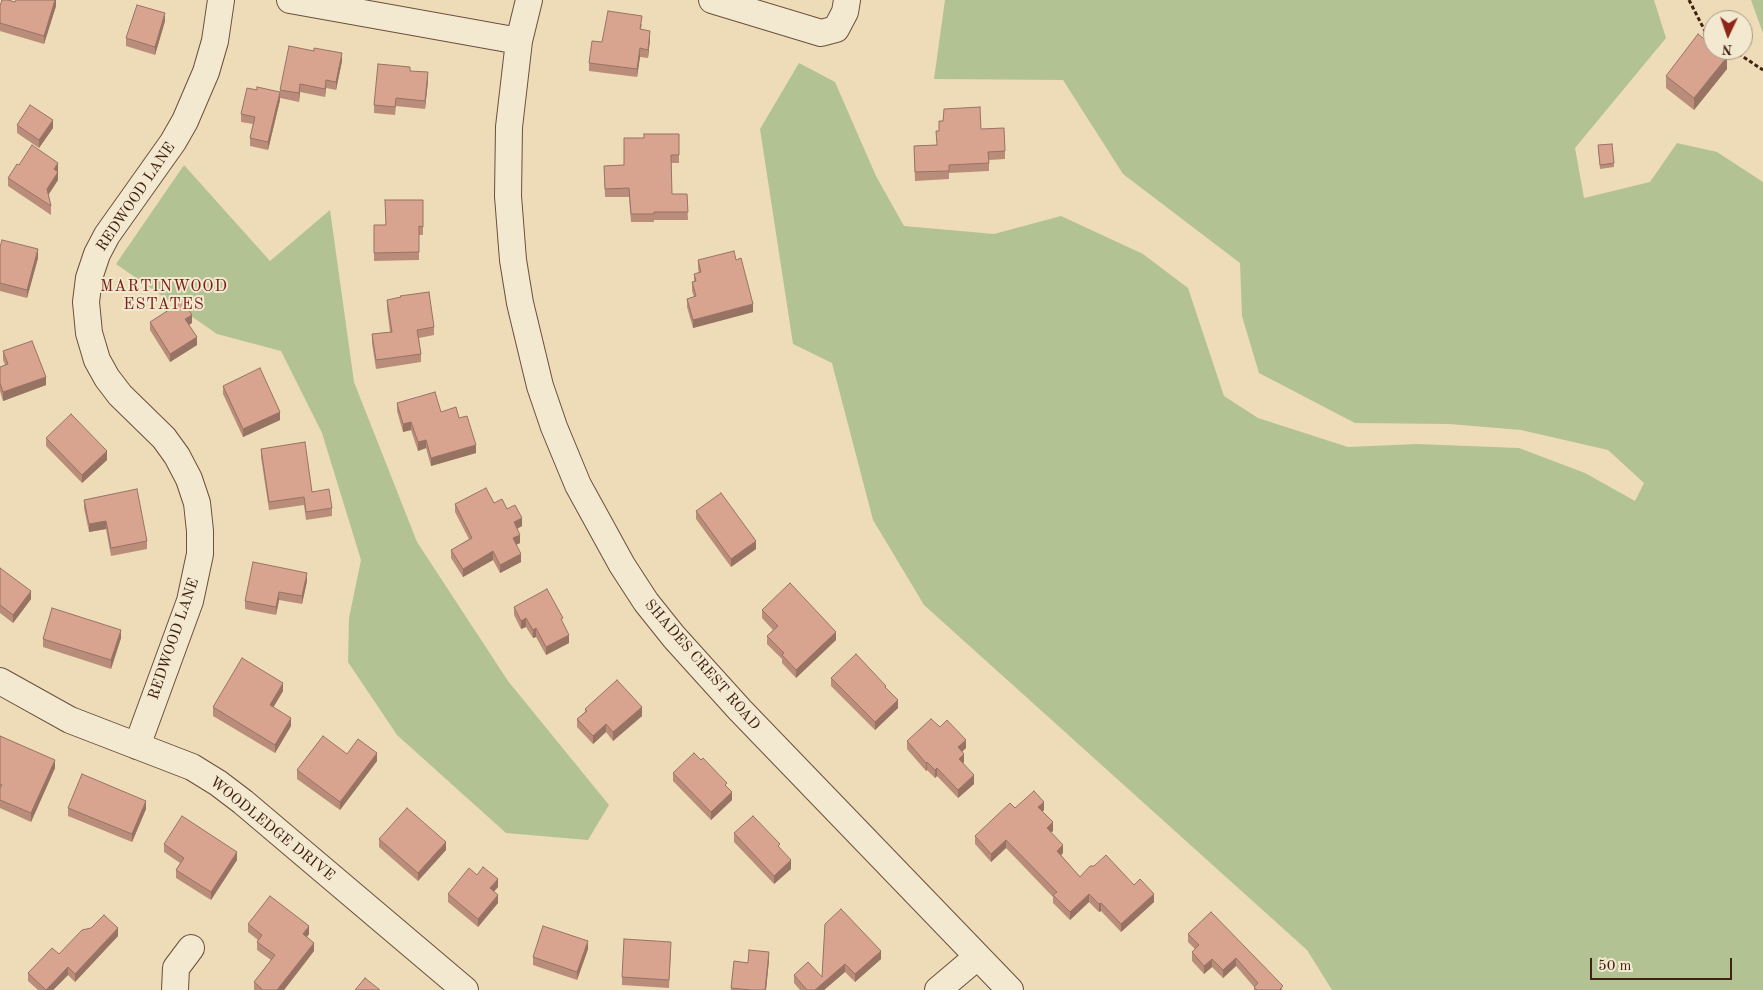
<!DOCTYPE html>
<html>
<head>
<meta charset="utf-8">
<style>
  body { margin:0 }
  #map { position:relative; width:1763px; height:990px; overflow:hidden; background:#eddcb7; font-family:"Old Standard TT",serif }
  canvas { display:block }
  .north { position:absolute; left:1703px; top:10px; width:50px; height:50px; box-sizing:border-box; background:#f3e8d0; border:1px solid #ab9884; border-radius:50%; rotate:183deg; font-size:14px; font-weight:700; line-height:20px; text-align:center; color:#402113 }
  .north::after { content:''; display:block; margin:auto; width:18px; height:22px; background:#8f2418; clip-path:polygon(50% 0,100% 100%,50% 72%,0 100%) }
  .scale { position:absolute; left:1590px; top:958px; width:142px; height:22px; box-sizing:border-box; border:2px solid #402113; border-top:0; padding-left:6px; font-size:15px; line-height:18px; white-space:nowrap; color:#402113; -webkit-text-stroke:4px #f3e8d0; paint-order:stroke }
</style>
</head>
<body>
<div id="map">
<canvas width="1763" height="990"></canvas>
<div class="north">N</div>
<div class="scale">50 m</div>
</div>
<script>
const ctx = document.querySelector('canvas').getContext('2d');
ctx.lineJoin = 'round';
function paint(path, color) {
  ctx.fillStyle = color;
  ctx.fill(path, 'evenodd');
}
function shape(rows) {
  const path = new Path2D();
  for (const r of rows) {
    path.moveTo(r[0], r[1]);
    for (let i = 2; i < r.length; i += 2) path.lineTo(r[i], r[i + 1]);
  }
  return path;
}
function trace(path, color, width, dash) {
  ctx.strokeStyle = color;
  ctx.lineWidth = width;
  ctx.lineCap = dash ? 'butt' : 'round';
  ctx.setLineDash(dash || []);
  ctx.stroke(path);
}
function label(font, color, halo, rows, align = 'center') {
  ctx.font = font + ' "Old Standard TT",serif';
  ctx.lineWidth = 4;
  ctx.setLineDash([]);
  ctx.textBaseline = 'middle';
  ctx.strokeStyle = halo;
  ctx.fillStyle = color;
  for (const [text, x, y, turn = 0] of rows) {
    ctx.save();
    ctx.translate(x, y);
    ctx.rotate((+turn || 0) * Math.PI / 180);
    ctx.textAlign = isNaN(turn) ? turn : align;
    if (halo) ctx.strokeText(text, 0, 0);
    ctx.fillText(text, 0, 0);
    ctx.restore();
  }
}
const green = shape([
  [945,0,1654,0,1666,38,1575,148,1584,198,1650,182,1677,143,1717,152,1763,182,1763,990,1332,990,1307,950,924,605,873,520,832,363,793,344,760,129,799,63,835,82,876,176,904,226,994,234,1061,216,1143,254,1188,288,1224,396,1258,418,1348,447,1417,444,1519,448,1585,473,1635,501,1644,483,1608,450,1521,430,1449,424,1355,423,1259,373,1242,316,1240,263,1123,174,1063,80,934,79],
  [1751,0,1763,0,1763,33],
  [184,165,270,261,330,210,354,382,417,542,508,681,609,805,588,840,506,833,397,735,348,662,349,618,361,560,322,433,281,351,217,334,116,264]
]);
const path = shape([
  [1689,0,1706,33,1713,37],
  [1733,50,1763,70]
]);
const minor = shape([
  [290,0,519,41],
  [529,0,519,41,509,127,508,196,513,260,520,303,540,386,554,427,578,485,622,565,646,602,674,637,740,710,1010,990],
  [712,0,821,33,836,29,845,12,847,0],
  [0,681,70,720,192,767,218,783,243,802,465,990],
  [137,746,190,601,200,554,200,531,197,503,189,479,177,456,164,438,120,395,107,378,97,360,89,333,86,302,89,278,97,254,107,235,173,142,185,121,206,72,215,41,221,0],
  [175,990,176,968,191,948],
  [938,990,977,957]
]);
const wall = shape([
  [56,0,56,6,44,44,0,31,0,6,15,2],
  [165,21,155,55,126,46,126,38],
  [642,24,641,29,650,39,648,58,640,57,637,77,589,71,589,63,602,42],
  [342,61,336,90,326,88,325,97,300,92,299,102,280,98,280,90],
  [1727,69,1694,110,1666,88,1666,76],
  [410,71,428,81,425,109,396,106,395,115,374,113,374,105],
  [280,100,268,150,250,146,250,138,253,124,241,122,241,114],
  [17,125,53,128,39,148,17,133],
  [981,129,1005,151,1005,159,989,160,989,171,949,173,949,179,915,181,914,146,936,145],
  [679,134,679,163,671,163,672,194,687,194,688,220,654,220,654,222,631,222,629,197,605,197,604,166,624,165,644,138],
  [1598,145,1614,163,1614,167,1600,169],
  [19,165,58,171,58,180,48,195,51,206,51,215,8,186,8,178],
  [423,200,423,235,419,235,419,260,374,261,374,225,385,225],
  [0,247,38,258,27,298,0,291],
  [698,260,753,312,693,328,687,307,687,299,694,297,692,291,692,282,694,282,694,274,699,273,698,269],
  [387,300,434,327,434,335,419,338,421,354,421,362,376,369,372,343,372,334,390,332,387,308],
  [150,322,192,323,189,325,197,345,170,362,150,330],
  [3,351,46,385,3,401,0,391,0,367,5,365,3,360],
  [223,386,280,420,243,437,223,394],
  [397,403,441,412,459,418,476,453,431,466,426,448,418,451,411,430,403,432,397,411],
  [46,438,107,460,82,483,46,446],
  [261,449,332,508,332,516,306,520,304,505,269,510,261,457],
  [84,500,147,541,147,549,111,556,106,529,89,532,84,508],
  [494,503,507,509,522,526,517,529,520,543,516,545,521,562,500,573,493,560,463,577,451,558,451,550,469,539,455,512,455,504],
  [696,511,756,549,731,567,696,519],
  [0,568,31,599,13,623,0,613],
  [307,581,302,604,279,600,276,615,245,609,245,601],
  [514,607,563,623,569,643,546,655,536,637,533,638,526,627,521,629,514,615],
  [762,610,836,640,796,678,782,663,782,659,767,644,767,636,773,630,762,618],
  [121,638,111,669,43,647,43,639],
  [831,678,886,688,898,708,875,730,831,686],
  [283,691,273,707,291,726,275,753,213,716,213,707],
  [585,709,642,716,613,741,606,732,593,744,577,727,577,719,585,712],
  [940,727,966,748,962,752,964,762,963,763,974,784,958,798,937,776,935,778,927,770,926,771,907,749,907,741],
  [0,736,55,768,31,822,0,808],
  [347,754,377,761,340,810,297,779,297,770],
  [673,773,727,787,732,800,711,820,673,781],
  [68,808,146,809,132,842,68,816],
  [1015,808,1044,810,1042,812,1053,831,1051,832,1063,853,1061,855,1080,877,1134,885,1154,902,1121,932,1101,911,1099,912,1089,902,1070,920,1053,903,1053,897,1006,848,991,862,975,844,975,836],
  [734,833,780,848,791,869,774,884,734,842],
  [379,839,446,850,418,881,379,847],
  [164,844,237,860,211,900,176,878,176,870,180,863,164,852],
  [477,875,498,887,494,891,498,903,478,927,448,902,448,894],
  [1211,912,1283,990,1254,990,1254,987,1236,966,1223,978,1212,967,1204,974,1192,961,1192,952,1195,949,1188,942,1188,934],
  [248,924,309,934,307,937,314,951,284,990,254,990,254,982,271,960,257,950,257,942,258,940,248,932],
  [825,924,881,959,855,982,845,972,824,990,800,990,794,983,794,975,822,977],
  [118,936,75,982,68,975,53,990,38,990,28,981,28,973,59,954],
  [588,949,577,980,533,965,533,957],
  [671,950,669,988,622,985,622,977],
  [769,960,766,990,731,990,734,961,748,963]
]);
const shadedWall = shape([
  [55,0,56,0,56,6,44,44,44,36],
  [165,13,165,21,155,55,155,47],
  [650,31,650,39,648,58,648,50],
  [640,48,640,57,637,77,637,69],
  [342,53,342,61,336,90,336,82],
  [1727,57,1727,69,1694,110,1694,98],
  [428,72,428,81,425,109,425,101],
  [326,80,326,88,325,97,325,89],
  [300,84,300,92,299,102,299,93],
  [280,92,280,100,268,150,268,142],
  [53,120,53,128,39,148,39,140],
  [58,163,58,171,54,177,54,169],
  [58,172,58,180,47,197,47,189],
  [38,249,38,258,27,298,27,290],
  [753,304,753,312,693,328,693,320],
  [192,315,192,323,185,327,185,319],
  [197,337,197,345,170,362,170,354],
  [46,377,46,385,3,401,3,392],
  [280,412,280,420,243,437,243,429],
  [411,422,411,430,403,432,403,424],
  [426,440,426,448,418,451,418,442],
  [476,445,476,453,431,466,431,458],
  [107,451,107,460,82,483,82,475],
  [522,518,522,526,514,530,514,522],
  [106,521,106,529,89,532,89,524],
  [520,535,520,543,513,546,513,538],
  [756,541,756,549,731,567,731,559],
  [493,551,493,560,463,577,463,569],
  [521,554,521,562,500,573,500,565],
  [307,573,307,581,302,604,302,596],
  [31,591,31,599,13,623,13,615],
  [279,592,279,600,276,615,276,607],
  [526,618,526,627,521,629,521,621],
  [536,628,536,637,533,638,533,630],
  [121,630,121,638,111,669,111,660],
  [836,632,836,640,796,678,796,670],
  [569,635,569,643,546,655,546,647],
  [283,683,283,691,270,713,270,705],
  [898,700,898,708,875,730,875,722],
  [642,707,642,716,613,741,613,732],
  [291,718,291,726,275,753,275,745],
  [606,724,606,732,593,744,593,736],
  [966,740,966,748,958,755,958,747],
  [377,753,377,761,340,810,340,802],
  [964,754,964,762,959,767,959,759],
  [55,760,55,768,31,822,31,813],
  [927,762,927,770,926,771,926,763],
  [937,768,937,776,935,778,935,770],
  [974,775,974,784,958,798,958,790],
  [732,792,732,800,711,820,711,812],
  [146,801,146,809,132,842,132,834],
  [1044,802,1044,810,1038,816,1038,807],
  [1053,822,1053,831,1047,836,1047,828],
  [1006,840,1006,848,991,862,991,854],
  [446,842,446,850,418,881,418,873],
  [1063,845,1063,853,1057,859,1057,851],
  [237,852,237,860,211,900,211,892],
  [791,860,791,869,774,884,774,876],
  [498,879,498,887,490,896,490,888],
  [1089,894,1089,902,1070,920,1070,912],
  [1154,894,1154,902,1121,932,1121,924],
  [498,895,498,903,478,927,478,919],
  [1101,903,1101,911,1099,912,1099,904],
  [309,926,309,934,303,942,303,934],
  [118,928,118,936,75,982,75,974],
  [588,941,588,949,577,980,577,972],
  [314,943,314,951,284,990,277,990],
  [881,951,881,959,855,982,855,974],
  [769,952,769,960,766,990,765,990],
  [1236,958,1236,966,1223,978,1223,970],
  [1212,959,1212,967,1204,974,1204,966],
  [845,964,845,972,824,990,815,990],
  [68,967,68,975,53,990,46,990]
]);
const building = shape([
  [2,0,8,0,15,2,16,0,55,0,44,36,0,23,0,6,2,0],
  [137,5,165,13,155,47,126,38,137,5],
  [608,11,642,16,640,29,650,31,648,50,640,48,637,69,589,63,592,41,602,42,608,11],
  [1698,34,1713,46,1713,50,1718,50,1727,57,1694,98,1666,76,1698,34],
  [289,46,314,51,314,48,342,53,336,82,326,80,325,89,300,84,299,93,280,90,289,46],
  [378,64,410,67,410,71,428,72,425,101,396,98,395,107,374,105,378,64],
  [257,87,280,92,268,142,250,138,255,117,241,114,247,88,257,90,257,87],
  [30,105,53,120,39,140,17,125,30,105],
  [980,107,981,129,1004,128,1005,151,988,152,989,163,949,165,949,171,915,172,914,146,937,145,936,131,939,131,939,121,943,121,944,109,980,107],
  [644,134,679,134,679,155,671,155,672,194,687,194,688,212,654,212,654,214,631,214,629,188,605,189,604,166,624,165,624,138,644,138,644,134],
  [1612,144,1614,163,1600,165,1598,145,1612,144],
  [32,145,58,163,54,169,58,172,47,189,51,206,8,178,17,164,19,165,32,145],
  [385,200,423,200,423,227,419,226,419,252,374,253,374,225,386,225,385,200],
  [2,240,38,249,27,290,0,283,0,247,2,240],
  [734,251,736,260,741,258,753,304,693,320,687,299,696,296,692,282,696,281,694,274,701,272,698,260,734,251],
  [429,292,434,327,417,330,421,354,376,360,372,334,392,332,387,300,401,297,400,296,429,292],
  [183,301,192,315,185,319,197,337,170,354,150,322,183,301],
  [32,341,46,377,3,392,0,383,0,367,8,364,3,351,32,341],
  [260,368,280,412,243,429,223,386,260,368],
  [435,392,441,412,456,407,459,418,467,416,476,445,431,458,426,440,418,442,411,422,403,424,397,403,435,392],
  [71,414,107,451,82,475,46,438,71,414],
  [305,442,312,492,329,489,332,508,306,512,304,497,269,502,261,449,305,442],
  [486,488,494,503,502,499,507,509,515,505,522,518,514,522,520,535,513,538,521,554,500,565,493,551,463,569,451,550,472,538,455,504,486,488],
  [137,489,147,541,111,548,106,521,89,524,84,500,137,489],
  [721,493,756,541,731,559,696,511,721,493],
  [253,562,307,573,302,596,279,592,276,607,245,601,253,562],
  [0,568,31,591,13,615,0,605,0,568],
  [790,583,836,632,796,670,782,655,784,653,767,636,778,626,762,610,790,583],
  [547,589,563,618,561,619,569,635,546,647,536,628,533,630,526,618,521,621,514,607,547,589],
  [52,608,121,630,111,660,43,639,52,608],
  [856,654,886,686,885,687,898,700,875,722,831,678,856,654],
  [242,658,283,683,270,705,291,718,275,745,213,707,242,658],
  [617,680,642,707,613,732,606,724,593,736,577,719,587,711,585,709,617,680],
  [931,719,940,727,947,720,966,740,958,747,964,754,959,759,974,775,958,790,937,768,935,770,927,762,926,763,907,741,931,719],
  [0,736,55,760,31,813,0,800,0,788,2,785,0,784,0,736],
  [323,736,347,754,358,739,377,753,340,802,297,770,323,736],
  [694,753,701,760,703,758,727,783,725,785,732,792,711,812,673,773,694,753],
  [82,774,146,801,132,834,68,808,82,774],
  [1034,791,1044,802,1038,807,1053,822,1047,828,1063,845,1057,851,1080,877,1090,866,1094,866,1106,855,1134,885,1140,879,1154,894,1121,924,1101,903,1099,904,1089,894,1070,912,1053,895,1057,892,1006,840,991,854,975,836,1010,803,1015,808,1034,791],
  [407,808,446,842,418,873,379,839,407,808],
  [182,816,237,852,211,892,176,870,184,858,164,844,182,816],
  [753,816,780,844,778,846,791,860,774,876,734,833,753,816],
  [483,867,498,879,490,888,498,895,478,919,448,894,469,868,477,875,483,867],
  [270,896,309,926,303,934,314,943,277,990,263,990,254,982,275,955,257,942,262,935,248,924,270,896],
  [841,909,881,951,855,974,845,964,815,990,807,990,794,975,808,962,822,977,825,924,841,909],
  [1211,912,1283,986,1280,989,1281,990,1257,990,1254,987,1258,983,1236,958,1223,970,1212,959,1204,966,1192,952,1199,945,1188,934,1211,912],
  [104,915,118,928,75,974,68,967,46,990,28,973,52,948,59,954,82,930,91,928,104,915],
  [543,926,588,941,577,972,533,957,543,926],
  [624,939,671,942,669,980,622,977,624,939],
  [749,950,769,952,765,990,751,990,731,988,734,961,748,963,749,950],
  [365,978,380,990,355,990,365,978]
]);
const streetNames = [
  ["REDWOOD LANE",136,197,-56],
  ["REDWOOD LANE",174,639,-71],
  ["SHADES CREST ROAD",702,665,49],
  ["WOODLEDGE DRIVE",272,829,39]
];
const neighbourhoodNames = [
  ["MARTINWOOD",164,287],
  ["ESTATES",164,305]
];
paint(green, '#b3c293');
trace(minor, '#6b503c', 28);
trace(path, '#402113', 3, [4, 2.5]);
trace(minor, '#f3e8d0', 26);
paint(wall, '#ba8d7b');
paint(shadedWall, '#977364');
paint(building, '#d8a48f');
trace(building, '#977364', 1);
label('15px', '#402113', '#f3e8d0', streetNames);
ctx.letterSpacing = '1px';
label('16px', '#7a1f14', '#f3e8d0', neighbourhoodNames);
ctx.letterSpacing = '0px';
</script>
</body>
</html>
